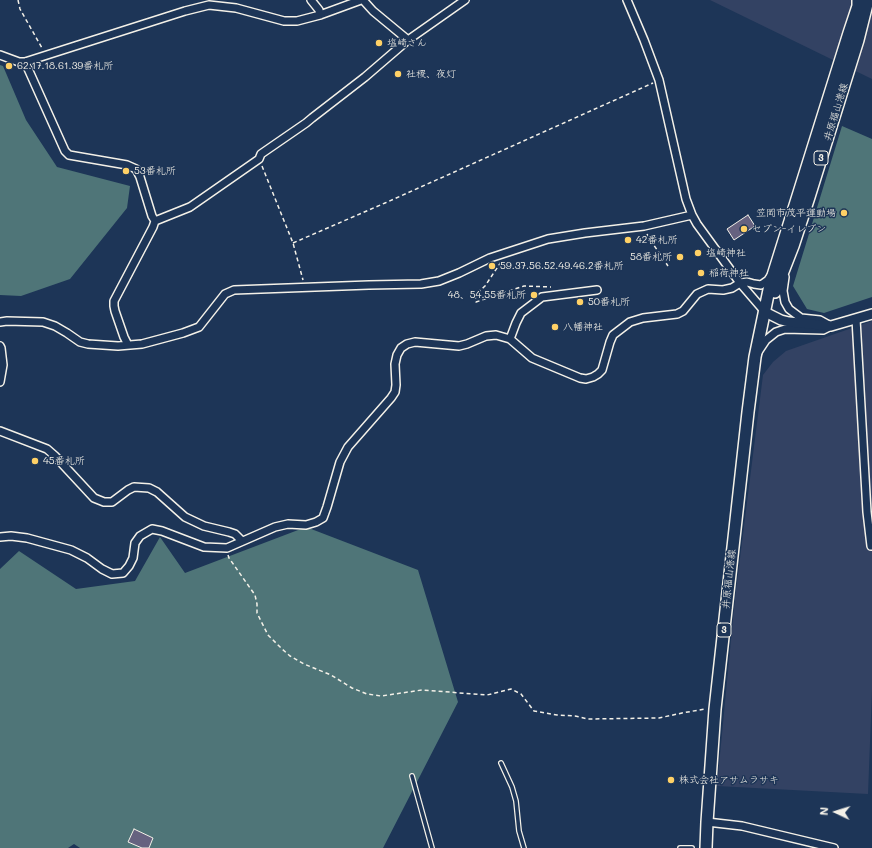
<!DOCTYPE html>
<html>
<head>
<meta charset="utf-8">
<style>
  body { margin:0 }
  #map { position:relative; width:872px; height:848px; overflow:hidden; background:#1d3557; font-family:Mali,sans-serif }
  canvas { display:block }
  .north { position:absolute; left:816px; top:792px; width:40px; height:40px; -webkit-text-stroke:3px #1d3557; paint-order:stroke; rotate:274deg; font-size:11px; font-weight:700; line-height:16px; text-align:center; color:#f4f1e8 }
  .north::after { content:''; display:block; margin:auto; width:14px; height:18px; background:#f4f1e8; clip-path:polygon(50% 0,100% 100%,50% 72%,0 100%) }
</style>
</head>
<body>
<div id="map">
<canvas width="872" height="848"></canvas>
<div class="north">N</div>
</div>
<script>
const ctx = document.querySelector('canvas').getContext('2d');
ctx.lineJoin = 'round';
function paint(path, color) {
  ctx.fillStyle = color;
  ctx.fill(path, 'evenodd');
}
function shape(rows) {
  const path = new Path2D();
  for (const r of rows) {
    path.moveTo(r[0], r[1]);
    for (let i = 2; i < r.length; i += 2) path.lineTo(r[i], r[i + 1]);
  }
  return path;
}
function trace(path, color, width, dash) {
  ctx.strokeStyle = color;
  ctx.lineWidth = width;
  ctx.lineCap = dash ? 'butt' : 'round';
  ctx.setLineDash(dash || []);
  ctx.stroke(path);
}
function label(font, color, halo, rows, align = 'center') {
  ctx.font = font + ' Mali,"Klee One",sans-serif';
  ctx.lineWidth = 3;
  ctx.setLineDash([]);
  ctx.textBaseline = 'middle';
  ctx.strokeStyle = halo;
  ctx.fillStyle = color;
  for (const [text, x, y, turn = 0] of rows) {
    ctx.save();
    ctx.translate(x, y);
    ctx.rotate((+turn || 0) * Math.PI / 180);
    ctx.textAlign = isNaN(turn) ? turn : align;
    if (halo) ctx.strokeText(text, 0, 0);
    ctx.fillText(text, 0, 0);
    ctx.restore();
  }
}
const built = shape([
  [710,0,872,0,872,79],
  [872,321,872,690,868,794,717,786,735,598,763,375,773,362,786,351]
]);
const green = shape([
  [0,65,3,66,26,120,57,167,130,186,127,208,70,279,21,296,0,295],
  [842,126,872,139,872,297,824,313,807,309,793,286],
  [306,527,418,570,458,702,383,848,80,848,74,844,68,848,0,848,0,569,19,551,76,589,135,581,160,537,185,573]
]);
const building = shape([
  [748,215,755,226,734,240,727,229,748,215],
  [134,829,153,838,149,848,142,848,128,842,134,829]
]);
const path = shape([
  [18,0,20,9,42,48],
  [262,166,293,243,303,280],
  [647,234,649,238,668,266],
  [293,243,385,203,653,83],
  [501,262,485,286,475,295,476,302,524,286,551,287],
  [228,555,229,558,255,595,257,604,257,613,268,635,282,649,290,656,304,664,331,675,352,688,367,694,381,696,422,690,487,695,511,689,521,694,534,711,557,715,575,716,588,719,659,718,682,713,705,709]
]);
const service = shape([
  [501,763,512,787,516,801,519,831,524,848],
  [412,776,432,848],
  [680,848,692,848]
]);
const minor = shape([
  [311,0,319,10,320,15],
  [363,0,373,11,408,40,465,0],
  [627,0,644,40,659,80,686,199,692,215,697,224,740,283,765,312],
  [0,55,19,62,25,62,185,11,209,5,236,8,284,21,297,21,320,15,361,0],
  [25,62,65,151,69,155,127,165,136,169,140,177,152,216,155,221,190,207,259,159,261,154,306,123,312,118,365,77,408,40],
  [785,277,783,291,785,302,789,309,801,318,820,320,829,325],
  [856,319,867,512,871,546],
  [0,322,7,321,43,322,55,326,67,333,80,342,88,344,118,346,142,344,183,333,199,327,225,294,234,290,369,285,421,284,439,281,459,273,490,258,548,239,585,233,644,226,692,215],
  [510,339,516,323,521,313,542,297,597,290],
  [128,345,124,337,115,311,114,306,114,301,153,227,155,221],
  [0,346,1,348,3,365,0,382],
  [758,352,766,340,776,332,785,329,823,330,831,326],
  [0,431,47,449,55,456,94,498,104,502,112,502,128,490,134,487,149,488,157,492,185,517,204,526,229,532,235,534,242,541],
  [0,537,11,536,27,538,71,550,87,558,102,569,112,574,123,573,129,566,133,558,135,543,140,536,152,529,162,531,204,547,227,548,275,527,288,524,306,525,316,522,323,518,327,507,340,462,348,447,391,398,395,392,396,385,395,364,397,355,401,348,407,344,415,342,459,346,467,344,486,336,496,335,510,339,532,358,580,378,586,379,593,377,598,374,602,370,610,342,613,335,630,322,643,318,677,314,683,311,697,294,708,289,723,290,732,288,740,283,747,282,754,284,761,285,768,280,770,277],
  [707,822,742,826,834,848]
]);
const tertiary = shape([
  [765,312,781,320,789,322,831,326,872,314]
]);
const primary = shape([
  [775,292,793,246,809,197,858,40,868,0],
  [706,848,707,822,715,709,748,412,755,357,770,285,849,33,858,6,858,0]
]);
const markers = [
  [379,43,4,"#ffd166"],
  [9,66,4,"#ffd166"],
  [398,74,4,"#ffd166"],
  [126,171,4,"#ffd166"],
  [844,213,4,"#ffd166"],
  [744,229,4,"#ffd166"],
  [628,240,4,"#ffd166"],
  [698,253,4,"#ffd166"],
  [680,257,4,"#ffd166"],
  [492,266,4,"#ffd166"],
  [701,273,4,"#ffd166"],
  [534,295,4,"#ffd166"],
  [580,302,4,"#ffd166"],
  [555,327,4,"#ffd166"],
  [35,461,4,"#ffd166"],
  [671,780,4,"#ffd166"]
];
const shields = [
  [821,158,14],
  [724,630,14]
];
const shieldNames = [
  ["3",821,158],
  ["3",724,630]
];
const poiNames = [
  ["塩崎さん",387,43],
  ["62.17.18.61.39番札所",17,66],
  ["社稷、夜灯",406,74],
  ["53番札所",134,171],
  ["笠岡市茂平運動場",836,213,"right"],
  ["セブン-イレブン",752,229],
  ["42番札所",636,240],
  ["塩崎神社",706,253],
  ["58番札所",672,257,"right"],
  ["59.37.56.52.49.46.2番札所",500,266],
  ["稲荷神社",709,273],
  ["48、54.55番札所",526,295,"right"],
  ["50番札所",588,302],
  ["八幡神社",563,327],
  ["45番札所",43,461],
  ["株式会社アサムラサキ",679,780]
];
const streetNames = [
  ["井原福山港線",836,112,-73],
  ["井原福山港線",729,579,-84]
];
paint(built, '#334263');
paint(green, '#4f7578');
paint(building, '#666280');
trace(building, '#f4f1e8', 1);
trace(service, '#f4f1e8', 6);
trace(minor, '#f4f1e8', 10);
trace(tertiary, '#f4f1e8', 12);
trace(primary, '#f4f1e8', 14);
trace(path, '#f4f1e8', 1.5, [4, 3]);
trace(service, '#1d3557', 3.5);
trace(minor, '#1d3557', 7);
trace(tertiary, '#1d3557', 9);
trace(primary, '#1d3557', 11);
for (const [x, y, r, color] of markers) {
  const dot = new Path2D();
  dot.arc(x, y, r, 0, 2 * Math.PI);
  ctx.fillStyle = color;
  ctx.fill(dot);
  trace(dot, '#1d3557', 1.5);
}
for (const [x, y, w] of shields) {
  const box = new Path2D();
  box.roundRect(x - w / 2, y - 7, w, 14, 3);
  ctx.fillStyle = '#1d3557';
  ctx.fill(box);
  trace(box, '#f4f1e8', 1);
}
label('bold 9px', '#f4f1e8', null, shieldNames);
label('10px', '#f4f1e8', '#1d3557', poiNames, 'left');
label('10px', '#f4f1e8', '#1d3557', streetNames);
</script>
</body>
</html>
